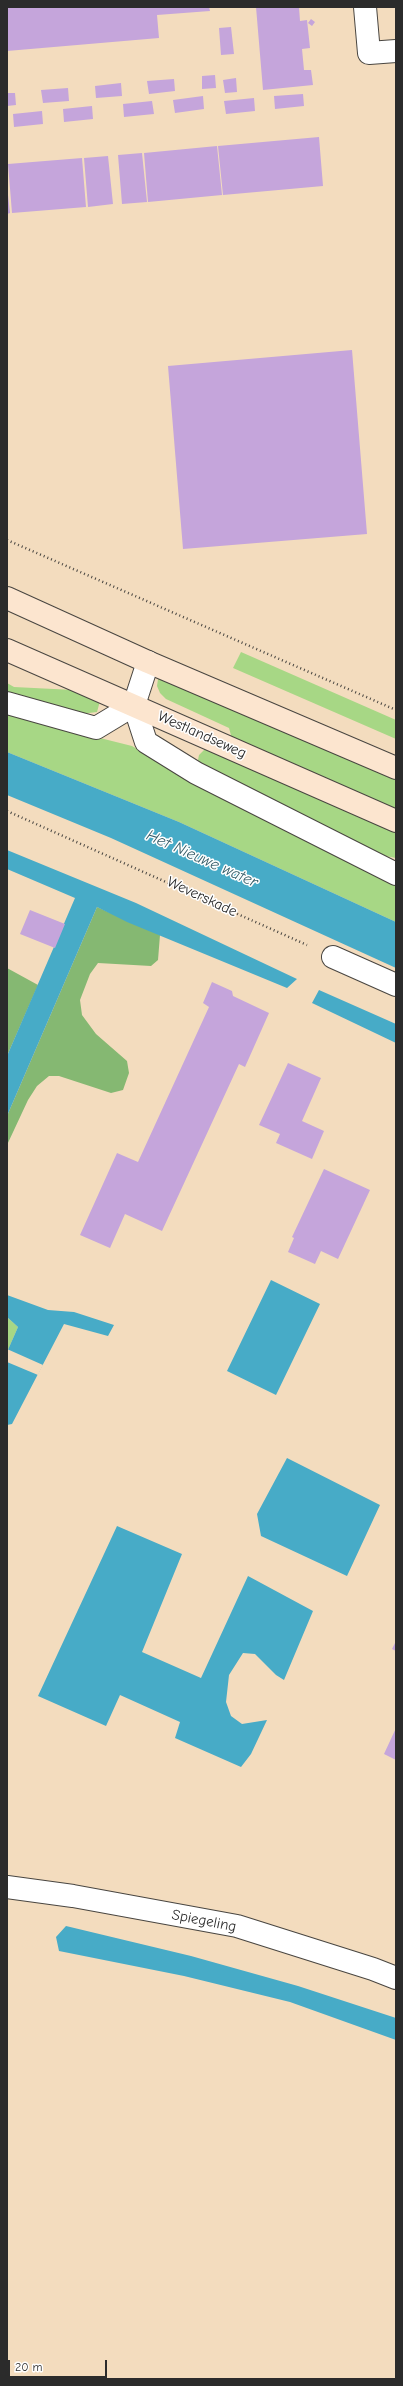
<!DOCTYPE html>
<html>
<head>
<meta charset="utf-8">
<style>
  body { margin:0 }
  #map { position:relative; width:403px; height:2386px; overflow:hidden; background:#f3dcbe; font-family:"Comic Neue",sans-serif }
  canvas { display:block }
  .frame { position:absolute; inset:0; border:8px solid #2b2b2b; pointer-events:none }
  .scale { position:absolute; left:8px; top:2360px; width:99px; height:18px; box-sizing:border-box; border:2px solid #2b2b2b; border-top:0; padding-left:5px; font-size:12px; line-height:14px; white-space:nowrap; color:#2b2b2b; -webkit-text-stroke:3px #fff; paint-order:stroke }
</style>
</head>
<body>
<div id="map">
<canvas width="403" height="2386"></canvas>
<div class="frame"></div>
<div class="scale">20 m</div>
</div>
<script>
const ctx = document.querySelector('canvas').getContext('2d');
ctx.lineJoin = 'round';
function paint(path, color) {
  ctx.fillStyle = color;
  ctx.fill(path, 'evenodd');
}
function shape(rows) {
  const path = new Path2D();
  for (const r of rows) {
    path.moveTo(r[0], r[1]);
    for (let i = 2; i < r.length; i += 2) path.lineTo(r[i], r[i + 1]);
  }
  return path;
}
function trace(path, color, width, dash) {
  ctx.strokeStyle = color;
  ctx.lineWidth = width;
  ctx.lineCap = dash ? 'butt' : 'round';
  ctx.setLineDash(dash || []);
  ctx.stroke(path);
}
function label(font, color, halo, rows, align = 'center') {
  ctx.font = font + ' "Comic Neue",sans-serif';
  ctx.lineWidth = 3;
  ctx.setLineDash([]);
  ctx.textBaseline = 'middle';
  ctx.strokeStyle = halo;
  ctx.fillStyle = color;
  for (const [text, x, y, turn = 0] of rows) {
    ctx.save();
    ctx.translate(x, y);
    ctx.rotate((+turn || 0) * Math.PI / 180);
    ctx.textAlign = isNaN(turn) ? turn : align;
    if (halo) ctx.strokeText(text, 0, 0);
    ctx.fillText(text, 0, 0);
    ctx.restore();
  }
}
const green = shape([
  [241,652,396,720,396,739,233,668],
  [163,676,396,779,396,811,232,739,229,728,166,699,160,693,157,686,158,679],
  [7,683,14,687,74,690,100,701,97,712,81,714,7,693],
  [7,708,88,735,132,746,169,768,396,881,396,922,179,822,7,752],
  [206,748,396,832,396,858,380,855,201,765,198,760,199,755],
  [7,1317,18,1327,7,1352]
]);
const forest = shape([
  [97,907,160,935,158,960,151,966,98,963,90,974,80,1000,82,1015,96,1034,127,1061,129,1073,123,1090,111,1093,59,1076,49,1076,37,1086,28,1100,7,1145,7,1116],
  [7,968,38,985,7,1056]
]);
const water = shape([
  [7,752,179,822,396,922,396,968,111,838,7,795],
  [7,850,136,903,297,979,287,988,127,922,97,907,7,1116,7,1056,75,898,7,869],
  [319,990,396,1024,396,1043,312,1003],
  [271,1280,320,1304,276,1395,227,1371],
  [7,1295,48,1310,74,1312,114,1325,108,1336,64,1324,12,1424,7,1425,7,1352,18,1327,7,1317],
  [287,1458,380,1505,347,1576,261,1536,257,1514],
  [117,1526,182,1554,142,1652,201,1678,248,1576,313,1611,284,1680,276,1675,255,1654,243,1653,229,1675,226,1702,231,1716,242,1724,267,1720,251,1754,241,1767,175,1738,180,1722,120,1695,106,1726,38,1696],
  [66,1926,191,1956,298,1986,396,2018,396,2040,290,2002,184,1976,59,1951,56,1937]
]);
const pier = shape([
  [7,1349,43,1365,38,1375,7,1362]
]);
const building = shape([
  [7,7,209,7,210,11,157,15,159,38,7,51],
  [256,7,299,7,300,21,307,20,310,48,302,49,304,70,311,70,313,85,263,90],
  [311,19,315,22,312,26,308,23],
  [231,27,234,54,221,55,219,28],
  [215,75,216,88,202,89,202,76],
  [236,78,237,92,225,93,223,80],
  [174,79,175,91,149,94,147,81],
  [121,83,122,96,96,98,95,86],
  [68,88,69,101,43,103,41,90],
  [7,93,15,93,16,105,7,106],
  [303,94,304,106,275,109,274,96],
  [203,96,204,109,175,113,173,100],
  [254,98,255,111,226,114,224,101],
  [152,101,154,114,124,117,123,104],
  [92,106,93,119,64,122,63,109],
  [42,111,43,124,14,127,13,114],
  [319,137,323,186,223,195,218,146],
  [217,146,222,195,148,202,144,153],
  [142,153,147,202,122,204,118,155],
  [108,156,113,204,88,207,84,158],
  [82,158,86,207,12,213,8,164],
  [7,186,10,213,7,214],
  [352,350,367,534,183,549,168,366],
  [30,910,65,924,55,948,20,934],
  [212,982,232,991,233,996,269,1013,245,1067,239,1064,162,1231,125,1214,110,1248,80,1235,117,1153,138,1162,209,1007,203,1003],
  [288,1063,321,1078,302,1121,324,1131,312,1159,276,1143,280,1134,259,1125],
  [324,1169,370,1190,338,1259,321,1251,315,1264,288,1252,294,1238,292,1237],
  [396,1641,396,1651,392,1649],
  [396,1728,396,1760,384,1754]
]);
const path = shape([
  [7,540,396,710],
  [7,811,307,945]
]);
const street = shape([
  [365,7,369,53,396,51],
  [7,703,96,728,134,705,148,662],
  [134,705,146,742,196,773,396,874],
  [333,957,396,985],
  [7,1887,73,1896,237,1926,373,1969,396,1978]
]);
const secondary = shape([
  [7,598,148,662,396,768],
  [7,650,396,821]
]);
const streetNames = [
  ["Westlandseweg",202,735,24],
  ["Weverskade",202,897,25],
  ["Spiegeling",204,1921,11]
];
const waterNames = [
  ["Het Nieuwe water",202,859,24]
];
paint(green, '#a7d785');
paint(forest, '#85b872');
paint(water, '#47abc7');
paint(pier, '#f3dcbe');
paint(building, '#c5a5db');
trace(street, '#494641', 24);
trace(secondary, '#494641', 24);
trace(path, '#494641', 2.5, [1, 3]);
trace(street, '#fff', 22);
trace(secondary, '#fce5cf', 22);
label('15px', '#2b2b2b', '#fff', streetNames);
label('italic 16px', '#365e69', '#fff', waterNames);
</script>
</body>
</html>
